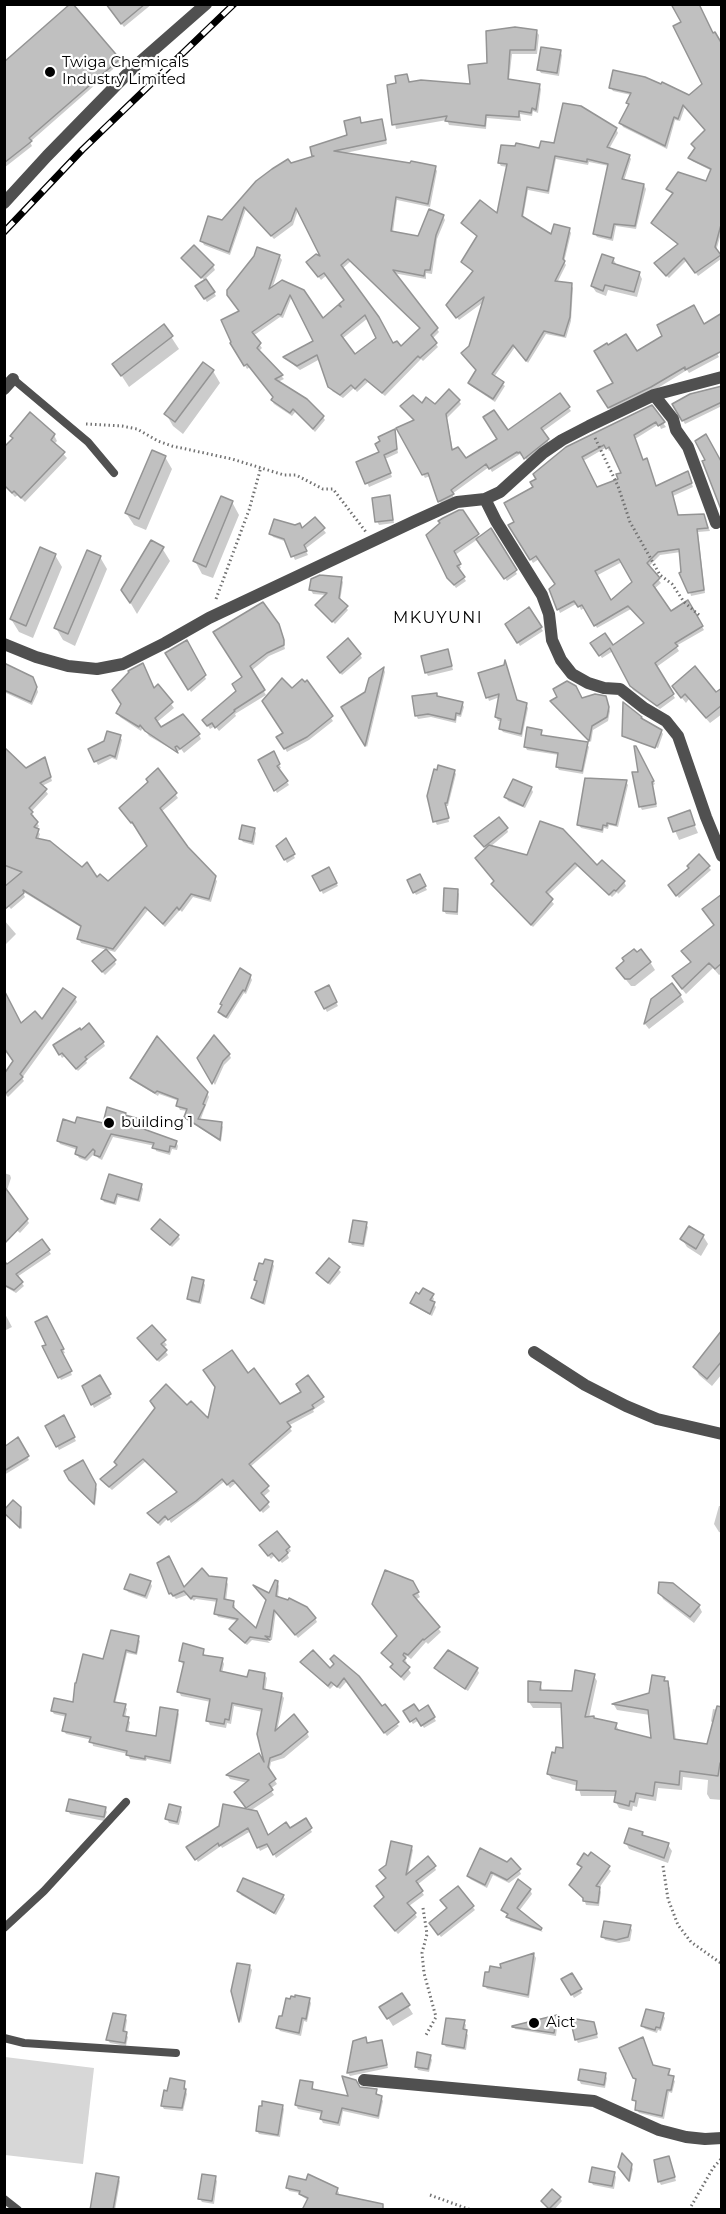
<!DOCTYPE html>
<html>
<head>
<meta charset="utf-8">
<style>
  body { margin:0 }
  #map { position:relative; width:726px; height:2214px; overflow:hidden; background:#fff; font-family:Montserrat,sans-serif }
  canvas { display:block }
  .frame { position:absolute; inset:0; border:6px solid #000; pointer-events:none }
</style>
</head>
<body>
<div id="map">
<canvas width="726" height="2214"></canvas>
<div class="frame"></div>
</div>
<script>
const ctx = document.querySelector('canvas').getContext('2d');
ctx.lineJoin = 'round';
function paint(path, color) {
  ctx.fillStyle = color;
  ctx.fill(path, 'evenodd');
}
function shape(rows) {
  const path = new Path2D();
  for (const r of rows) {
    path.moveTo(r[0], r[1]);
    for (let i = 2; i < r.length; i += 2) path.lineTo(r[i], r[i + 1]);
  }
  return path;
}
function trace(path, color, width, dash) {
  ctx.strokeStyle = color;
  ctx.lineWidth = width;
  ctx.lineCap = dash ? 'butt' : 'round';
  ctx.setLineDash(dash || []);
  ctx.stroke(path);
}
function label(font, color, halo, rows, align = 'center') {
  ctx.font = font + ' Montserrat,sans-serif';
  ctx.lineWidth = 4.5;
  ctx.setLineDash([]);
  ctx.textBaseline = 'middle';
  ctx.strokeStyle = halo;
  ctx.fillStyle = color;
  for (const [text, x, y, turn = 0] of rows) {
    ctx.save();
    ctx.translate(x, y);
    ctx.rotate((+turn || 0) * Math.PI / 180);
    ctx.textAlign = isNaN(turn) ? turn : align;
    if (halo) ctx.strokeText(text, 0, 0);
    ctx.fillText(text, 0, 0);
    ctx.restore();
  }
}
const green = shape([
  [5,2057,94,2068,83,2164,5,2155]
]);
const shadow = shape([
  [107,4,152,4,124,27],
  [698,4,722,122,722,230,716,251,721,259,698,276,687,260,669,278,658,267,678,245,653,223,674,195,668,189,706,183,712,171,692,161,690,158,707,131,685,107,680,121,675,120,667,149,623,127,621,123,630,106,628,103,631,95,613,91,611,88,689,97,704,84,683,23],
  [536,31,539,35,537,54,512,54,509,80,539,85,541,89,538,113,533,111,532,116,520,114,521,121,487,118,486,129,449,125,447,120,396,129,388,86,398,85,407,76,409,84,472,86,488,64],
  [560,51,562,55,559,76,541,73,539,70],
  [118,60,120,63,30,142,32,146,4,168,4,64],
  [361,123,361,124,383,124,387,144,341,154,435,167,437,171,430,207,397,200,393,232,419,238,443,216,445,220,437,239,432,274,426,273,426,279,393,273,437,329,439,332,432,339,438,347,423,361,421,359,385,396,368,382,357,392,354,388,343,398,332,391,320,359,300,370,285,358,315,341,292,296,283,318,280,317,253,336,262,348,258,352,284,379,278,382,323,417,325,420,315,432,296,411,292,416,274,404,272,401,274,397,250,367,247,369,232,343,241,312,279,256,282,260,272,289,282,282,323,320,344,310,346,301,327,275,321,280,310,266,323,258,298,210,293,225,274,239,246,209,230,255,204,245,202,241,290,165,315,157,313,155,349,136],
  [351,261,421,329,400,348,393,345,342,269],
  [368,318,378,338,354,356,342,339],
  [616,129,618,133,609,149,629,156,631,159,624,181,644,185,646,189,636,229,616,226,613,241,597,237,595,234,609,166,589,162,588,165,556,159,549,194,528,190,523,218,552,236,569,229,571,233,564,262,566,265,557,283,571,285,573,288,571,321,566,338,546,334,528,363,515,347,494,377,505,386,495,402,471,386,469,383,477,371,471,347,485,301,459,320,450,309,474,272,462,262,478,237,462,223,498,216,508,167,501,166,499,163,555,145],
  [613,259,617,265,639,273,642,279,637,297,608,290,606,296,596,292,592,286],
  [185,261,213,266,215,270,205,279,216,296,207,302,197,287,205,281],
  [164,326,179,349,129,387,114,364],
  [703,326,719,357,689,373,687,370,653,391,611,411,599,392,615,384,636,353],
  [204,364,213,371,220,383,183,434,173,426,166,414],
  [722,387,722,406,685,424,674,405],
  [560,396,571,411,542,432,549,443,527,461,524,454,521,456,520,454,492,472,489,467,452,494,454,498,441,504,430,476,425,478,398,429,415,421,422,405,435,406,459,401,461,404,447,418,453,451,465,460],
  [651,407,666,427,661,429,659,424,635,439,643,461,656,487,689,476,693,487,673,496,678,517,705,519,710,531,698,532,705,593,691,596,681,552,660,555,648,567,661,583,654,589,671,613,687,602,704,630,676,646,679,651,655,668,675,698,660,709,633,690,613,651,602,658,592,644,612,647,645,624,631,609,597,628,586,607,581,610,578,603,560,613,550,589,557,585,539,559,533,563,510,526,516,522,535,487],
  [607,447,609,451,612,450,623,474,620,480,597,489,583,461],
  [622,562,634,582,611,602,596,576],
  [394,431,398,453,385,459,392,477,369,487,358,462,381,452],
  [54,435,57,441,54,444,67,458,25,502,18,495,15,497,4,485],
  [165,457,172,469,146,530,134,525,126,513],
  [389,497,394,523,379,525,377,521],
  [232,502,239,515,213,578,202,574,195,561],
  [463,513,480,538,490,530,517,574,507,581,478,539,455,555,461,568,458,569,466,581,456,588,451,581,442,524],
  [315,519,326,533,305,549,308,555,295,560,287,542,273,537,271,534,302,530],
  [162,548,170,561,137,614,123,590],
  [55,555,62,567,33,638,19,632,11,619],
  [100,557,107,569,75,646,63,640,56,628],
  [341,579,343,582,340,601,348,610,335,624,317,605,326,595,313,594,311,590],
  [529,610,543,631,520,646,507,624],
  [280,629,285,649,269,656,251,671,266,695,235,714,236,716,219,731,215,726,210,729,204,720,238,692,244,678,215,632],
  [187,642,206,679,191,692,167,653],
  [448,651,453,670,428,676,426,672],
  [360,655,362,658,342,675,331,661],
  [384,669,385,672,367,747,343,707,367,693,371,679],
  [4,672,35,682,38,692,32,705,4,692],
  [480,674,517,702,526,704,528,708,522,737,503,732,501,729,502,721,498,721,496,717,500,697,489,701],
  [307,682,333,721,309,740,287,752,279,737,285,734,292,690],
  [158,687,174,708,156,723,160,729,199,735,201,739,184,753,181,749,177,752,178,753,149,736,143,727,141,731,120,717,118,713],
  [722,690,722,714,710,723,689,699,686,703,677,692,716,695],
  [436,694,438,698,462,703,464,707,461,717,457,716,456,723,431,717,418,719,416,715],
  [582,700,607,702,610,711,608,721,593,730,591,742,554,705],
  [641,718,660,729,663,734,658,748,624,735],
  [541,731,543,737,587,744,589,747,583,774,559,770,557,767,559,755,527,750,525,746],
  [120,737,122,740,117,760,112,758,98,765,90,750],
  [635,748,655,784,652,786,657,807,642,810,640,806,640,774],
  [4,749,25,769,46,762,52,781,42,786,48,794,31,812,34,816,33,818,39,826,36,830,40,834,38,840,97,880,108,883,149,846,136,824,134,826,123,812,158,770,178,798,161,812,186,848,217,881,211,902,193,897,182,912,180,910,165,927,148,910,115,952,81,943,79,939,82,928,22,891,25,897,11,909,4,901],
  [273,753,281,768,278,769,289,785,277,793,260,760],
  [454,771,456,774,448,806,446,806,449,822,437,825,435,821],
  [626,782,628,785,618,827,609,825,608,829,604,828,603,833,581,828,579,825],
  [531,788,533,792,525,808,508,801,506,797],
  [689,812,698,833,679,840,670,819],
  [540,823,597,867,624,882,626,886,618,894,617,892,612,897,578,866,547,896,554,904,533,927,495,888,496,882,487,849,478,840,507,829,508,832,490,847,528,857],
  [254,829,256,833,254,845,243,842,241,839],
  [285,841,295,858,287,863,278,847],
  [699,856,711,870,679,898,672,889],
  [328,869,338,886,323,894,314,877],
  [419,876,427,890,416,895,409,881],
  [457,890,459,894,458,915,446,914,444,911],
  [719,898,722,973,719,975,713,968,686,994,677,983,691,963,683,952,716,926],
  [4,920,16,934,4,946],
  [637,954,650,962,655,970,635,986,631,986,623,976],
  [114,960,116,964,105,975,96,965],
  [250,976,252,980,246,994,244,993,228,1019,222,1016,220,1012,223,1006],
  [328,987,338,1006,327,1012,317,993],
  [680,995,684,1002,649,1029,645,1024,652,1000],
  [75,998,77,1002,22,1078,24,1081,8,1097,4,1093,15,1061,42,1021],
  [81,1032,103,1042,105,1046,86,1061,87,1063,78,1071,65,1056,62,1058,55,1046],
  [229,1054,231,1058,224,1065,215,1085,199,1058],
  [131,1078,207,1093,209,1097,200,1121,221,1124,223,1127,221,1142,188,1120,186,1117,188,1111,180,1110,178,1106,179,1101,159,1094,158,1096,133,1081],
  [125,1114,126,1117,139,1120,141,1123,140,1129,176,1142,178,1146,177,1150,172,1149,170,1155,156,1151,155,1146,113,1137,102,1160,98,1158,95,1153,87,1161,79,1158,77,1154,78,1150,60,1144,58,1140,76,1125,104,1125],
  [4,1173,10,1175,11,1178,4,1199],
  [141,1185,143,1189,140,1202,118,1197,116,1205,104,1202,102,1198],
  [27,1220,29,1223,20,1233,7,1222],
  [366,1224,368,1227,364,1247,352,1245,350,1241],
  [153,1229,178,1236,180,1239,172,1247],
  [703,1236,708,1244,701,1256,687,1247,682,1239],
  [42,1241,51,1254,17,1277,24,1286,16,1293,4,1286,4,1276],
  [329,1260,341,1272,330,1285,318,1273],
  [272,1262,274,1266,265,1305,255,1301,253,1298,258,1283,256,1280],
  [203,1281,205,1285,201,1304,191,1302,189,1298],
  [432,1295,434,1299,432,1302,436,1307,432,1316,414,1306,412,1303],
  [4,1312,12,1327,4,1331],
  [47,1318,65,1353,62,1354,72,1375,61,1380,44,1347,48,1345],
  [152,1327,167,1345,163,1348,168,1355,159,1362,141,1342],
  [722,1346,722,1374,712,1386,699,1375,695,1368],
  [247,1375,280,1406,303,1392,308,1377,325,1402,313,1410,314,1412,288,1426,292,1431,250,1467,270,1491,263,1497,270,1507,263,1513,236,1483,230,1488,225,1481,171,1523,168,1518,160,1526,149,1513,178,1493,146,1461,112,1490,104,1483,187,1407,209,1421],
  [100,1377,111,1398,94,1408,84,1387],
  [63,1417,76,1441,59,1450,47,1426],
  [18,1439,29,1460,4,1475,4,1448],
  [82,1462,97,1489,95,1506,73,1484],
  [719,1506,722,1506,722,1533,719,1532,714,1524],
  [20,1508,22,1512,22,1529,7,1516],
  [289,1548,291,1551,287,1554,289,1558,282,1563,275,1555,271,1559,263,1549],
  [208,1578,226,1580,228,1584,226,1601,233,1602,235,1606,234,1611,257,1631,270,1595,277,1582,279,1586,278,1598,315,1618,317,1622,298,1638,276,1611,272,1640,267,1640,270,1643,252,1640,247,1645,233,1633,238,1621,218,1617,216,1613,218,1602,196,1599,194,1601,187,1595,176,1599,171,1593],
  [150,1582,152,1586,147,1599,128,1592,126,1589],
  [412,1582,420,1597,415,1600,441,1632,428,1644,426,1642,411,1659,407,1656,405,1659,407,1663,405,1665,411,1673,404,1681,392,1667],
  [660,1592,699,1606,702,1612,694,1623,663,1599],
  [138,1638,140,1641,137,1655,127,1653,115,1704,125,1706,127,1709,125,1718,130,1722,128,1733,157,1737,177,1711,179,1714,171,1764,147,1759,146,1761,130,1759,128,1754,93,1746,92,1740,66,1734,64,1731,67,1717,54,1714,52,1711,74,1704,104,1661],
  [203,1650,205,1656,222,1659,224,1664,222,1673,248,1679,264,1674,267,1678,265,1691,281,1694,284,1698,277,1731,307,1733,309,1737,284,1758,271,1762,269,1772,277,1784,270,1789,274,1795,250,1811,268,1837,290,1830,305,1820,312,1832,276,1858,270,1846,260,1851,251,1831,222,1848,221,1846,198,1862,188,1847,249,1811,238,1796,248,1783,230,1779,228,1776,258,1755,267,1769,263,1712,234,1706,231,1724,227,1723,226,1728,210,1725,208,1721,211,1702,181,1696,179,1691,185,1666,180,1661],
  [302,1663,330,1671,335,1665,399,1726,387,1736,347,1681,340,1689,334,1685,330,1689],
  [436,1669,477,1669,479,1673,468,1691,438,1672],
  [594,1676,597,1681,589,1718,616,1725,619,1730,653,1740,650,1715,617,1710,614,1705,650,1695,664,1678,670,1688,676,1741,708,1746,714,1725,711,1721,713,1709,722,1711,722,1800,710,1799,707,1794,708,1780,683,1777,682,1790,658,1788,656,1801,639,1798,637,1807,633,1806,632,1811,619,1808,616,1802,617,1796,581,1796,578,1786,552,1779,548,1774,564,1750,562,1708,533,1708,529,1702,540,1683,543,1692,573,1692],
  [427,1707,436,1721,424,1728,419,1720,413,1724,405,1712,418,1713],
  [105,1808,107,1812,104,1821,70,1814,68,1810],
  [180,1808,182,1812,179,1825,169,1823,167,1819],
  [642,1834,644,1837,668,1845,672,1851,668,1863,629,1849,626,1843],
  [411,1847,413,1850,408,1875,434,1866,436,1870,417,1885,424,1895,409,1906,417,1917,398,1934,377,1910,386,1897,388,1879],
  [592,1854,611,1871,599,1888,601,1892,599,1906,586,1905,584,1899,570,1885,582,1869,578,1864,589,1859],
  [507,1864,519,1870,521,1874,509,1883,493,1875,487,1888,470,1879,468,1876],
  [458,1888,475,1910,441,1937,433,1927,448,1909],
  [530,1890,532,1894,519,1911,543,1932,510,1921,509,1915,502,1910],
  [239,1891,283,1896,285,1899,276,1915,241,1895],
  [630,1926,632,1930,630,1941,619,1943,605,1940,603,1936],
  [534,1955,536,1958,529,1998,487,1989,485,1986,503,1969,502,1965],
  [250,1967,252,1970,241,2023,233,1991],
  [572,1975,582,1993,574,1998,563,1980],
  [401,1995,413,2014,393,2026,381,2007],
  [309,1999,311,2003,307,2022,304,2021,301,2036,280,2031,278,2028],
  [663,2015,665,2018,661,2031,658,2030,657,2033,645,2029,643,2026],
  [125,2016,127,2020,125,2033,128,2037,126,2046,110,2043,108,2040],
  [556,2017,558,2020,556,2036,515,2029,514,2027],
  [464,2022,466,2025,465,2031,468,2035,466,2050,446,2047,444,2044],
  [595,2027,598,2038,578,2043,576,2039],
  [365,2039,368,2045,381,2042,388,2068,350,2076,348,2073,354,2042],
  [430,2056,432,2060,429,2072,418,2070,416,2066],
  [653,2066,669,2070,670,2077,675,2081,672,2093,669,2092,664,2119,639,2113,637,2110,637,2104,634,2100,637,2082,634,2077],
  [605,2074,607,2078,605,2088,581,2084,579,2080],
  [184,2082,187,2094,183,2111,164,2109,162,2106,168,2093],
  [312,2084,314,2090,350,2098,359,2088,376,2091,377,2096,381,2097,383,2101,379,2119,343,2111,340,2126,323,2123,321,2119,323,2114,298,2109,296,2105],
  [282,2106,284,2109,280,2137,259,2134,257,2131],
  [669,2157,676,2181,661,2185,659,2181],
  [631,2165,633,2169,630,2182,622,2170],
  [614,2173,616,2177,614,2189,593,2185,591,2181],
  [215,2177,217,2181,214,2204,202,2202,200,2199],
  [118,2178,120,2181,115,2210,91,2210],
  [287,2187,337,2189,339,2193,338,2196,308,2200,303,2197,300,2193,289,2191],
  [560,2198,562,2201,554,2210,550,2210,544,2204]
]);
const building = shape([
  [70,4,73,4,120,59,29,138,32,141,4,163,4,62,70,4],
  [106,4,145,4,121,24,106,4],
  [671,4,699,4,713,33,715,32,722,44,722,221,715,247,721,255,695,273,684,258,666,276,654,263,678,244,651,223,673,193,666,189,678,172,706,181,711,169,688,158,695,148,691,144,705,130,683,105,678,119,674,117,665,146,619,123,629,104,626,103,631,93,609,88,613,70,645,77,661,84,662,82,689,95,702,84,673,26,681,22,671,4],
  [515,27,537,30,535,50,510,50,508,79,540,84,536,110,532,108,531,113,519,111,519,117,486,115,485,126,445,121,447,116,392,125,387,85,396,83,395,76,407,74,409,82,421,80,470,84,468,65,487,63,486,31,515,27],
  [541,47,561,50,557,73,537,70,541,47],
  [563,103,581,106,617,128,607,147,630,155,622,179,644,184,635,226,614,224,611,238,593,234,608,164,587,159,587,162,555,156,548,191,527,187,522,216,551,234,554,224,570,228,563,259,565,261,555,281,572,283,570,317,564,336,544,331,526,361,513,345,492,374,504,382,493,399,468,383,476,370,461,353,469,346,484,297,456,318,446,305,473,271,461,262,477,236,461,223,480,200,497,213,507,164,498,163,501,145,515,146,516,143,539,148,541,141,554,143,563,103],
  [360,117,361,123,382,119,386,140,334,151,410,163,411,161,436,166,428,204,396,197,391,231,418,236,429,209,444,215,436,235,430,270,425,270,424,276,393,270,438,328,431,335,437,343,420,358,418,356,382,393,365,379,355,389,351,385,340,395,328,387,317,355,297,366,283,357,313,341,290,295,281,315,278,314,252,332,261,343,257,348,283,375,275,379,307,399,324,416,313,429,293,409,290,413,271,400,273,397,247,364,244,366,230,343,231,342,221,320,239,311,227,295,227,290,254,256,257,247,280,255,269,289,282,280,304,290,323,318,338,305,341,307,339,304,344,300,324,273,318,277,306,262,316,254,320,256,296,208,291,221,271,236,244,207,229,252,200,241,208,216,222,220,256,181,272,169,288,159,291,163,314,156,312,156,310,147,347,135,344,121,360,117],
  [348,259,420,328,401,346,397,341,393,343,379,317,341,265,348,259],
  [365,315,376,338,355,354,341,335,365,315],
  [194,245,214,265,201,278,181,258,194,245],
  [602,254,614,258,612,263,640,272,634,292,605,285,603,291,591,286,602,254],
  [206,279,215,292,204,299,195,286,206,279],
  [694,305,704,324,722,313,722,351,685,370,685,367,651,387,608,408,597,391,613,383,594,351,607,343,608,345,626,334,637,351,662,336,657,325,694,305],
  [164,324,173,336,121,376,112,364,164,324],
  [203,362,214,370,175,422,164,414,203,362],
  [722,386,722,402,682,421,672,404,690,394,722,386],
  [449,389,460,400,446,414,452,450,458,447,466,458,497,439,483,417,494,410,508,430,560,393,570,407,541,428,549,439,524,459,520,452,518,453,517,452,489,469,486,464,451,490,454,494,438,502,428,473,422,475,396,428,414,420,400,406,413,395,422,403,426,397,435,404,449,389],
  [652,405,665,422,658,426,656,422,634,435,643,460,647,458,656,486,688,471,692,483,672,492,678,515,704,514,708,528,697,529,704,590,688,593,679,573,681,572,679,549,658,552,647,563,660,578,653,585,671,611,688,600,703,626,675,643,678,646,655,663,674,694,657,706,630,686,610,648,599,656,590,643,605,633,613,645,644,623,628,606,594,626,582,605,578,607,574,601,557,610,549,589,555,584,536,556,530,560,508,525,514,522,504,503,533,487,530,482,536,479,533,474,566,447,652,405],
  [604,445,606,449,609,447,621,473,616,474,618,479,597,487,582,457,604,445],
  [619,559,632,582,611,600,595,571,619,559],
  [30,412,55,434,51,440,65,452,21,498,14,491,12,493,4,485,4,447,13,438,10,436,30,412],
  [395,429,397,449,384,455,391,473,365,484,356,462,379,452,375,444,380,441,378,437,395,429],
  [706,434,722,463,722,512,703,463,702,461,705,460,695,441,706,434],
  [152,450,166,456,139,519,125,513,152,450],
  [390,495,393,520,375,522,372,498,390,495],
  [221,496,233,501,206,567,193,561,221,496],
  [459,510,463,510,479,534,454,551,461,564,457,566,465,577,454,585,447,578,426,535,440,523,438,521,443,518,459,510],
  [315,517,325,528,304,545,307,551,291,557,284,539,269,534,274,519,295,525,300,523,302,528,315,517],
  [491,528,517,570,504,579,476,539,491,528],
  [151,540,164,547,130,603,121,590,151,540],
  [40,547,56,554,26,626,10,619,40,547],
  [87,550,101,556,68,634,54,628,87,550],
  [320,575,342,577,339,598,348,606,332,622,315,605,327,593,309,590,311,579,320,575],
  [263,602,279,624,284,640,284,645,267,653,250,666,265,690,234,710,235,711,215,728,212,723,207,726,202,720,236,691,232,684,242,677,213,632,263,602],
  [529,607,542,627,517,643,505,624,529,607],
  [348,638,361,654,340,673,327,657,348,638],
  [187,640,206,675,188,690,165,653,187,640],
  [448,649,452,666,425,673,421,656,448,649],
  [505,660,517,700,527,703,521,734,499,729,501,719,495,717,499,694,486,698,478,673,504,665,505,660],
  [4,663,33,677,37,687,31,702,4,690,4,663],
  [143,663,154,688,158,684,173,702,155,718,161,727,183,714,200,734,180,749,177,746,175,747,178,753,145,731,140,725,139,727,116,713,121,704,112,690,129,672,128,671,143,663],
  [695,666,716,692,722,688,722,705,706,718,685,694,681,698,672,686,695,666],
  [384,667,365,746,341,707,365,692,369,678,384,667],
  [282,678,292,688,302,679,305,682,307,680,333,716,307,737,284,749,276,737,283,733,262,701,282,678],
  [567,681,576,686,582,698,595,694,606,696,609,707,607,717,592,726,589,741,550,701,557,697,553,689,567,681],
  [437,693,437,696,463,702,460,714,456,713,455,720,428,714,415,716,412,696,437,693],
  [623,702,642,717,641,718,662,730,655,748,622,736,623,702],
  [527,727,542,730,541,735,588,742,582,771,556,767,558,753,524,747,527,727],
  [107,731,121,735,115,757,110,755,94,762,88,749,104,741,107,731],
  [634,746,636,746,654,781,652,782,656,804,639,807,632,772,638,772,634,746],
  [4,747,26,768,45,757,51,777,40,783,47,789,29,808,33,812,31,814,38,822,34,827,39,829,36,838,50,841,82,867,87,862,97,877,100,874,108,881,147,846,132,822,131,823,119,808,148,782,146,779,158,768,177,793,160,808,188,847,216,876,209,899,191,894,179,910,177,907,163,924,145,907,113,949,77,939,81,926,23,890,24,893,4,910,4,887,22,872,4,865,4,747],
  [274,751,280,764,277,766,288,781,274,791,258,760,274,751],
  [438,765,455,770,447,803,445,803,449,818,433,822,427,796,434,769,437,770,438,765],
  [585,778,627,780,616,825,607,823,607,826,603,825,602,830,577,825,585,778],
  [513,779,532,787,523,806,504,797,513,779],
  [690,810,695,825,673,832,668,818,690,810],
  [499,817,508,828,484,847,474,836,499,817],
  [540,821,563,829,597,865,602,860,625,881,616,891,614,890,609,895,575,863,546,892,553,899,531,925,491,884,494,881,475,858,489,845,527,855,540,821],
  [242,825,255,828,252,842,239,839,242,825],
  [286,838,295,854,284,860,276,846,286,838],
  [699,854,710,866,676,896,668,885,689,868,687,866,699,854],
  [329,867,337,883,320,891,312,876,329,867],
  [420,874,426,886,413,893,407,880,420,874],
  [444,888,458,889,457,912,443,911,444,888],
  [722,894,722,963,715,969,709,963,682,989,672,976,691,962,681,951,714,925,702,909,722,894],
  [106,949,116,960,102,972,92,961,106,949],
  [634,949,637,952,641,949,651,962,630,979,625,979,616,968,624,961,622,958,634,949],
  [240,968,251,975,245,991,243,990,226,1017,218,1012,222,1005,220,1004,240,968],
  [672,983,681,995,644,1024,651,999,672,983],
  [329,985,337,1002,324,1009,315,992,329,985],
  [63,988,76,997,20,1074,23,1077,4,1095,4,1074,13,1061,4,1048,4,990,21,1023,35,1011,42,1019,63,988],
  [89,1023,104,1042,85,1057,87,1059,76,1069,62,1053,59,1055,53,1045,80,1028,81,1030,89,1023],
  [214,1035,230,1054,223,1061,212,1084,197,1058,214,1035],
  [157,1036,208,1092,203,1104,205,1105,198,1119,222,1122,220,1140,184,1117,187,1109,176,1106,178,1099,157,1091,155,1093,130,1078,157,1036],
  [107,1107,126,1113,125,1115,140,1119,138,1127,177,1141,175,1147,170,1146,169,1152,152,1148,154,1143,111,1134,100,1157,94,1155,95,1151,93,1149,85,1158,75,1154,77,1147,57,1141,63,1119,75,1123,77,1117,103,1123,107,1107],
  [109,1174,142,1184,138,1200,117,1194,114,1203,101,1199,109,1174],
  [4,1186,28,1219,4,1244,4,1186],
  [160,1219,179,1235,170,1245,151,1229,160,1219],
  [353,1220,367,1222,363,1244,349,1242,353,1220],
  [689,1226,704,1235,696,1249,680,1239,689,1226],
  [42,1239,50,1250,16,1274,23,1282,14,1290,4,1285,4,1261,7,1264,42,1239],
  [329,1258,340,1267,328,1283,316,1273,329,1258],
  [265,1259,273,1261,263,1303,251,1298,257,1281,254,1280,259,1263,263,1264,265,1259],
  [192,1277,204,1280,199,1302,187,1299,192,1277],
  [423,1288,434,1294,430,1300,435,1302,430,1314,410,1303,416,1292,419,1294,423,1288],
  [47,1316,64,1349,61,1350,72,1371,58,1378,42,1346,46,1345,35,1322,47,1316],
  [152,1325,166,1340,161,1344,167,1350,157,1360,137,1338,152,1325],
  [722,1330,722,1361,707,1379,693,1367,722,1330],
  [232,1350,248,1373,254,1368,280,1404,301,1392,296,1384,308,1375,324,1397,312,1405,314,1408,287,1422,291,1427,249,1464,269,1486,261,1493,269,1502,260,1511,233,1480,227,1485,222,1479,196,1501,168,1520,165,1516,158,1523,147,1513,177,1492,143,1459,109,1487,100,1479,117,1465,114,1462,155,1408,150,1401,166,1384,187,1405,191,1401,208,1418,215,1387,203,1370,232,1350],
  [100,1375,111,1394,91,1405,82,1386,100,1375],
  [64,1415,75,1437,56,1447,45,1426,64,1415],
  [18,1437,29,1456,4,1471,4,1447,18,1437],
  [83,1460,96,1484,94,1504,69,1480,64,1471,83,1460],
  [13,1500,21,1507,20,1528,4,1513,4,1510,13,1500],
  [277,1531,290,1547,286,1550,288,1553,279,1561,272,1553,268,1556,259,1545,277,1531],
  [169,1556,184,1587,202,1568,209,1576,227,1578,224,1599,234,1601,233,1607,256,1628,266,1600,253,1585,269,1593,275,1580,278,1581,276,1596,288,1600,289,1598,307,1607,316,1618,295,1635,274,1610,270,1637,265,1636,270,1640,250,1637,245,1643,229,1629,238,1619,214,1614,217,1599,193,1596,191,1599,184,1591,173,1596,171,1593,169,1594,157,1563,169,1556],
  [385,1570,413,1581,419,1592,413,1595,440,1627,424,1640,423,1639,408,1655,404,1653,403,1655,406,1658,403,1661,410,1667,401,1677,390,1667,393,1664,381,1653,397,1636,372,1604,385,1570],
  [130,1574,151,1581,145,1596,124,1589,130,1574],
  [659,1582,673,1583,700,1605,690,1617,658,1593,659,1582],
  [111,1630,139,1636,136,1653,126,1650,114,1702,126,1704,123,1716,129,1717,126,1731,156,1736,160,1707,178,1710,170,1761,145,1756,145,1759,126,1755,127,1751,89,1742,91,1737,62,1731,66,1714,51,1711,54,1698,73,1702,75,1683,76,1683,83,1654,103,1659,111,1630],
  [183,1643,204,1649,203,1655,223,1658,220,1671,247,1677,249,1670,265,1673,263,1689,282,1693,275,1731,294,1714,308,1732,281,1754,270,1758,268,1767,276,1779,269,1784,273,1790,246,1808,234,1792,249,1780,226,1775,259,1753,264,1762,257,1734,262,1709,232,1703,229,1720,225,1719,224,1724,206,1721,210,1699,177,1692,184,1662,179,1661,183,1643],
  [313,1650,330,1668,334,1664,330,1659,334,1655,359,1676,382,1706,385,1704,399,1722,384,1733,344,1678,337,1687,331,1682,328,1686,300,1662,313,1650],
  [448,1650,478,1668,465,1689,434,1668,448,1650],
  [575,1670,595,1674,585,1717,594,1716,594,1718,617,1723,615,1729,651,1738,648,1710,612,1704,649,1693,652,1675,665,1677,664,1681,668,1681,674,1739,707,1744,717,1706,722,1707,722,1763,720,1763,718,1776,680,1771,679,1785,655,1782,653,1796,636,1793,634,1802,630,1801,629,1806,614,1802,616,1791,576,1790,577,1781,547,1774,552,1752,555,1753,556,1747,563,1748,561,1703,528,1702,528,1681,541,1682,540,1690,572,1691,575,1670],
  [414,1704,419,1711,428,1705,435,1717,421,1726,416,1718,410,1722,403,1711,414,1704],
  [69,1799,106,1807,104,1817,66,1811,69,1799],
  [169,1804,181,1807,177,1822,165,1819,169,1804],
  [223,1804,257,1811,268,1835,286,1822,290,1828,306,1818,312,1828,273,1855,267,1844,257,1848,248,1828,219,1846,218,1843,195,1860,186,1847,219,1826,223,1804],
  [629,1828,643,1832,642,1835,669,1843,664,1858,624,1843,629,1828],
  [391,1841,412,1846,406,1875,428,1856,436,1866,416,1881,423,1891,407,1903,416,1913,395,1931,374,1906,384,1897,376,1886,386,1878,379,1870,386,1865,391,1841],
  [480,1848,507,1862,511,1858,521,1869,507,1880,491,1872,485,1885,467,1876,480,1848],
  [591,1852,610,1866,596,1886,600,1887,598,1903,583,1901,583,1898,569,1885,582,1867,577,1864,584,1853,588,1856,591,1852],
  [243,1878,284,1895,274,1913,237,1891,243,1878],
  [518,1879,531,1889,517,1908,542,1928,541,1930,506,1917,508,1914,501,1910,518,1879],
  [458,1886,474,1906,438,1935,429,1923,447,1908,440,1900,458,1886],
  [604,1921,631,1925,628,1937,616,1940,601,1937,604,1921],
  [534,1953,528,1995,483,1986,485,1972,489,1972,490,1966,501,1968,500,1964,534,1953],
  [237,1963,250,1965,239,2022,231,1991,237,1963],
  [572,1973,582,1989,571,1995,561,1979,572,1973],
  [402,1993,410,2005,387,2019,379,2007,402,1993],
  [295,1995,310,1998,306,2019,302,2018,299,2033,276,2028,279,2016,282,2016,286,1998,290,1999,291,1996,295,1997,295,1995],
  [646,2009,664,2013,660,2028,656,2027,655,2030,641,2026,646,2009],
  [113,2013,126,2015,123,2031,127,2032,125,2043,106,2040,113,2013],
  [557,2015,554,2033,512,2027,512,2026,557,2015],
  [446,2018,465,2020,463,2029,467,2030,464,2048,442,2044,446,2018],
  [570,2018,594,2022,597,2034,575,2040,570,2018],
  [366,2037,367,2043,382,2040,387,2065,347,2073,353,2041,366,2037],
  [643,2037,653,2065,670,2069,668,2075,674,2076,671,2090,667,2090,662,2116,635,2110,636,2101,632,2100,636,2079,633,2078,619,2048,643,2037],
  [417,2052,431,2055,428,2069,415,2067,417,2052],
  [580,2069,606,2073,604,2085,578,2080,580,2069],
  [342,2076,356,2080,360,2087,377,2089,376,2094,382,2096,378,2116,342,2108,338,2123,320,2119,322,2111,295,2105,300,2080,313,2082,312,2089,348,2096,342,2076],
  [170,2078,185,2081,184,2089,186,2089,182,2108,161,2106,164,2090,167,2091,170,2078],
  [262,2101,283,2105,278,2135,256,2131,259,2106,262,2106,262,2101],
  [622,2153,632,2164,629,2181,618,2167,622,2153],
  [669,2156,675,2177,658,2182,654,2160,669,2156],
  [592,2167,615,2172,612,2186,589,2182,592,2167],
  [96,2173,119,2177,113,2210,90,2210,96,2173],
  [202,2174,216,2176,212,2201,198,2199,202,2174],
  [308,2174,338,2188,336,2194,383,2204,383,2210,302,2210,308,2198,299,2194,300,2191,286,2188,289,2176,306,2180,308,2174],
  [552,2189,561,2197,549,2209,541,2201,552,2189]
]);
const path = shape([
  [86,424,122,426,137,429,158,441,172,446,232,459,284,475,296,475,323,489,333,489,366,532],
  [595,438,618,486,630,522,660,575,672,584,684,602,699,615],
  [216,599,249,510,261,467],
  [663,1866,668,1899,678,1925,691,1942,722,1964],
  [423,1908,427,1934,422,1953,424,1973,436,2017,426,2035],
  [430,2195,471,2210],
  [689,2210,713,2168,722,2158]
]);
const service = shape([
  [13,379,88,442,114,473],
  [4,1928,44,1891,126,1802],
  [4,2038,24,2043,176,2053],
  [4,2199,18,2210]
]);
const minor = shape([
  [4,203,47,156,133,68,206,4],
  [4,389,13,379],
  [654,395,673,419,676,430,688,447,716,523],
  [485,499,496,521,542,595,549,614,552,640,561,660,572,674,588,683,604,688,620,689,644,708,666,721,678,736,706,817,722,856],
  [4,644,36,657,68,666,97,669,123,664,165,643,209,618,415,521,457,502,485,499,500,492,543,453,562,440,589,426,654,395,722,377],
  [534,1352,585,1385,626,1406,657,1419,722,1434],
  [364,2080,594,2101,659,2130,686,2137,705,2139,722,2138]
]);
const rail = shape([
  [4,232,82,150,234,4]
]);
const markers = [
  [50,72,6,"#000"],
  [109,1123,6,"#000"],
  [534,2023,6,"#000"]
];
const poiNames = [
  ["Twiga Chemicals",62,63],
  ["Industry Limited",62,80],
  ["building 1",121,1123],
  ["Aict",546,2023]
];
const neighbourhoodNames = [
  ["MKUYUNI",438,618]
];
paint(green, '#d7d7d7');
paint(shadow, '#0003');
paint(building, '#c0c0c0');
trace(building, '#949494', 1.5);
trace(path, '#727272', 3, [1.5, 3]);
trace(service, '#505050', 8);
trace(minor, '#505050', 12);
trace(rail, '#000', 7);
trace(rail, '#fff', 4.5, [14]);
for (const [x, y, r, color] of markers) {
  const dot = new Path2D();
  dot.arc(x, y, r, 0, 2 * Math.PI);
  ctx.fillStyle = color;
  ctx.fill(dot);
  trace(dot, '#fff', 2);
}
label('15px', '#000', '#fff', poiNames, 'left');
ctx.letterSpacing = '1.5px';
label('16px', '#000', '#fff', neighbourhoodNames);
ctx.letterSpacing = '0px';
</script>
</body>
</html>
